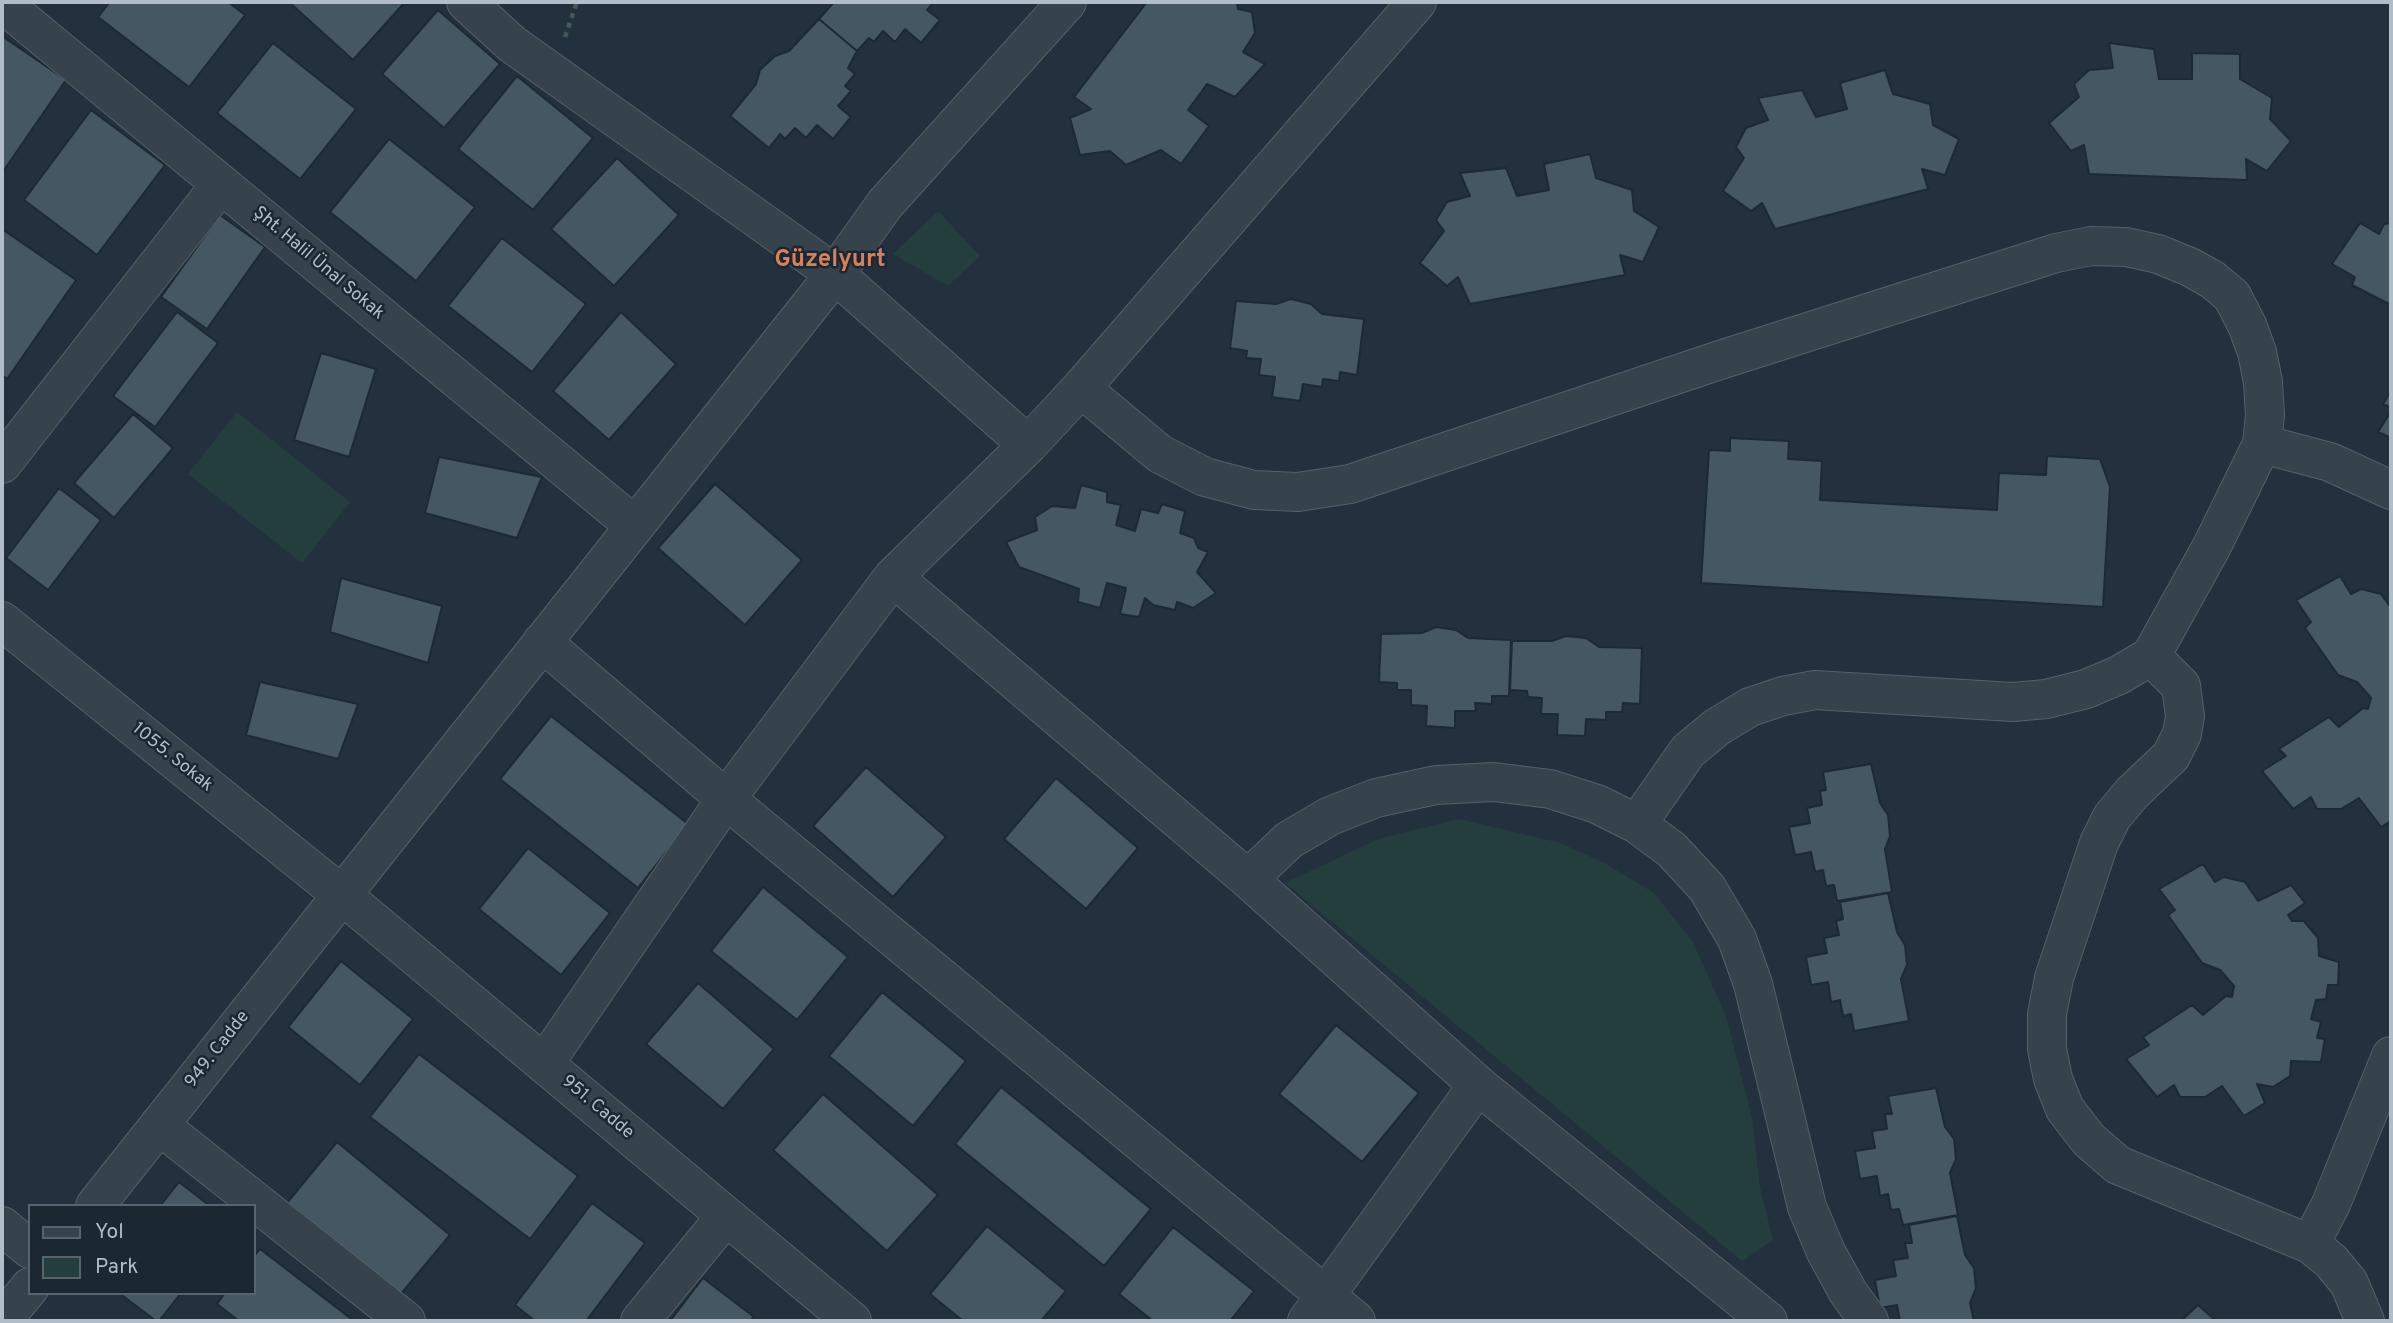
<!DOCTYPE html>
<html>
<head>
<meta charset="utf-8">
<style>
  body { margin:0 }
  #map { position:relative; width:2393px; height:1323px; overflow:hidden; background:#22313d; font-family:Overpass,sans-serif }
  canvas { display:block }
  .frame { position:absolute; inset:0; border:4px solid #b1bdc8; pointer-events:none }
  .legend { position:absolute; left:28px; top:1204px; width:228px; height:91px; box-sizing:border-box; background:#1b2832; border:2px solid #57646e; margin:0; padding:9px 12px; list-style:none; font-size:21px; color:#b1bdc8 }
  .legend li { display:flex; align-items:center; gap:14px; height:35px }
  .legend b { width:35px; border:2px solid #57646e }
</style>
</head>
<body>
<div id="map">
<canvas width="2393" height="1323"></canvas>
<div class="frame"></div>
<ul class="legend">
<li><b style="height:9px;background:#36434d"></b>Yol</li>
<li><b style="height:19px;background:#243e3d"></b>Park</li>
</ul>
</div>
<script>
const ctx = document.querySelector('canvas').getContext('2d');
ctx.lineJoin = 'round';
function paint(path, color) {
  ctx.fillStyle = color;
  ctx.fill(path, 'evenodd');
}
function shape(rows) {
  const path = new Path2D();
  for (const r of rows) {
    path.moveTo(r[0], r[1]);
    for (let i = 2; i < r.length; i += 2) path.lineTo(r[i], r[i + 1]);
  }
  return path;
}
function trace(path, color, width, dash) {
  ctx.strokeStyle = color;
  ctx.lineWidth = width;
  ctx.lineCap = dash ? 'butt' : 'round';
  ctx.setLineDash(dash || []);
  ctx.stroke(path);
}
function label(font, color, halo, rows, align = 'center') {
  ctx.font = font + ' Overpass,sans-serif';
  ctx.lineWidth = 5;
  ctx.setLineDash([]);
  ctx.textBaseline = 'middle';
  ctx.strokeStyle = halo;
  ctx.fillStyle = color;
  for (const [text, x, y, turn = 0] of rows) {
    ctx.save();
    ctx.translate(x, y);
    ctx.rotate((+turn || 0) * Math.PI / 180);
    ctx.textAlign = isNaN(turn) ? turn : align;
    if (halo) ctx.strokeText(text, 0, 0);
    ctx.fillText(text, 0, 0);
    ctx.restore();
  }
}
const green = shape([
  [938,211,980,256,948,286,893,254],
  [237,412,350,502,302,563,188,474],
  [1459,819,1561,843,1606,864,1654,893,1693,942,1726,1016,1752,1118,1760,1187,1773,1240,1742,1261,1285,883,1378,839]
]);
const building = shape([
  [110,2,228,2,245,15,189,87,98,17,110,2],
  [291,2,405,2,353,60,290,3,291,2],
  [834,2,934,2,927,10,940,20,921,43,905,29,895,42,883,31,874,42,869,38,857,51,819,19,834,2],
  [1147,2,1237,2,1238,9,1252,12,1255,33,1243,52,1265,64,1235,97,1207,84,1188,110,1209,126,1181,164,1161,150,1126,165,1110,151,1080,155,1070,118,1091,109,1074,97,1147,2],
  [438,10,500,64,444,128,382,74,438,10],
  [819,19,857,51,848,68,855,74,845,86,851,91,838,106,851,117,833,139,817,125,806,138,795,128,785,139,780,134,769,148,730,116,756,84,760,70,775,56,789,51,819,19],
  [2,36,66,80,2,173,2,36],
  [273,43,356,109,300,179,217,113,273,43],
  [2109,43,2154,49,2159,79,2192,79,2192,53,2240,54,2240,79,2272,98,2270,119,2291,141,2267,171,2246,159,2247,180,2089,174,2084,145,2071,151,2049,123,2079,97,2074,84,2089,70,2113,68,2109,43],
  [1885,70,1893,94,1930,104,1933,125,1959,139,1945,175,1922,169,1928,189,1775,229,1762,203,1751,211,1723,191,1744,158,1736,147,1746,128,1768,120,1758,98,1802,90,1816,117,1847,109,1840,83,1885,70],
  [517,76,593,138,533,210,458,149,517,76],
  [91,110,165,165,97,255,24,200,91,110],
  [389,139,475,207,416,281,330,212,389,139],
  [1590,154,1596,178,1632,190,1634,211,1659,227,1643,262,1620,255,1625,275,1470,304,1458,277,1447,286,1420,263,1444,231,1436,220,1447,202,1470,196,1460,173,1506,168,1517,196,1549,190,1544,164,1590,154],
  [617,158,679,215,614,286,551,229,617,158],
  [220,215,265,247,207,329,161,297,220,215],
  [2360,223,2379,234,2384,224,2391,223,2391,305,2352,285,2355,277,2332,264,2360,223],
  [2,229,76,280,7,379,2,375,2,229],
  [502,238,586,304,532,372,448,306,502,238],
  [1291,299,1311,304,1322,314,1364,319,1357,375,1340,372,1339,381,1323,379,1322,387,1303,384,1300,401,1272,397,1275,377,1259,375,1261,359,1246,358,1247,351,1230,348,1236,301,1276,304,1291,299],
  [177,312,218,343,155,427,113,396,177,312],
  [621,312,676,364,609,440,553,391,621,312],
  [321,353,376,369,349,457,294,440,321,353],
  [2391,391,2391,408,2383,404,2391,391],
  [2391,411,2391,438,2378,432,2391,411],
  [133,414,173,448,114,518,74,483,133,414],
  [1730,438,1789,441,1788,459,1822,461,1820,500,1997,510,1999,473,2046,475,2047,456,2100,459,2110,487,2103,607,1701,583,1709,450,1730,451,1730,438],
  [439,457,542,477,517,538,425,513,439,457],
  [715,484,802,560,745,625,658,548,715,484],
  [1081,485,1107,492,1107,502,1121,505,1116,525,1135,531,1141,509,1158,513,1162,504,1185,511,1180,533,1194,538,1198,548,1208,552,1197,572,1216,593,1193,608,1177,602,1175,610,1153,605,1145,598,1139,617,1120,614,1126,588,1107,583,1100,608,1078,602,1079,589,1019,567,1006,542,1037,530,1035,517,1052,506,1075,508,1081,485],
  [59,488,101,520,48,590,6,558,59,488],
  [2340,576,2351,594,2361,589,2381,594,2391,608,2391,821,2381,827,2359,798,2341,809,2317,809,2311,797,2293,809,2262,771,2286,756,2279,749,2329,717,2339,727,2363,708,2368,709,2371,698,2357,682,2338,675,2305,628,2311,622,2296,600,2340,576],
  [341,578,442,606,428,663,330,632,341,578],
  [1436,627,1456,630,1468,638,1511,640,1509,696,1492,696,1492,704,1475,703,1476,711,1455,711,1455,728,1426,726,1427,706,1411,705,1411,690,1397,690,1397,683,1379,682,1381,634,1422,633,1436,627],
  [1566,636,1586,638,1599,647,1642,648,1640,704,1623,703,1622,712,1606,712,1606,720,1586,719,1585,736,1557,735,1558,714,1541,714,1542,698,1528,697,1527,691,1510,690,1512,641,1552,641,1566,636],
  [260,682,358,704,338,759,246,735,260,682],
  [551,716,688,824,638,888,500,779,551,716],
  [1871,764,1880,803,1888,815,1890,836,1885,849,1892,892,1837,901,1834,885,1826,886,1823,870,1815,872,1811,852,1795,855,1789,827,1810,823,1807,808,1822,805,1820,791,1826,790,1823,772,1871,764],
  [866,767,946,837,893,897,813,826,866,767],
  [1056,778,1138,848,1086,909,1004,839,1056,778],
  [528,848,610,913,561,975,479,909,528,848],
  [2203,864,2215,882,2224,877,2245,882,2258,901,2291,885,2305,903,2288,915,2292,921,2304,921,2318,938,2319,956,2339,962,2338,985,2328,985,2326,999,2316,1000,2311,1019,2321,1022,2317,1038,2325,1039,2321,1062,2291,1061,2290,1076,2273,1087,2257,1084,2265,1103,2244,1116,2222,1086,2205,1097,2180,1097,2174,1085,2157,1097,2126,1059,2149,1045,2143,1037,2192,1005,2203,1015,2226,996,2232,997,2234,986,2220,970,2202,963,2168,915,2175,910,2159,889,2203,864],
  [763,887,848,957,797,1020,711,951,763,887],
  [1888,893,1897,932,1905,945,1907,965,1901,979,1909,1021,1854,1031,1851,1014,1843,1016,1840,1000,1831,1002,1828,982,1811,985,1806,957,1827,953,1824,938,1839,935,1836,921,1843,919,1840,902,1888,893],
  [341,961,413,1019,360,1085,288,1027,341,961],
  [698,983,774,1049,723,1109,646,1044,698,983],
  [882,992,966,1061,913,1126,829,1056,882,992],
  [1336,1025,1419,1093,1362,1162,1279,1094,1336,1025],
  [419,1054,578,1176,530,1239,370,1117,419,1054],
  [1001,1087,1151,1209,1104,1266,955,1144,1001,1087],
  [1936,1088,1945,1127,1954,1139,1956,1159,1950,1173,1958,1215,1903,1225,1899,1209,1891,1210,1888,1194,1880,1196,1877,1176,1860,1179,1855,1151,1875,1148,1872,1131,1887,1129,1885,1114,1892,1114,1888,1096,1936,1088],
  [823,1094,938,1195,887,1251,773,1150,823,1094],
  [337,1142,450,1235,395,1301,282,1209,337,1142],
  [179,1182,210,1206,160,1206,179,1182],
  [592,1203,645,1243,586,1321,535,1321,515,1305,592,1203],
  [1957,1216,1965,1255,1974,1268,1976,1288,1970,1303,1974,1321,1900,1321,1897,1305,1880,1308,1875,1280,1896,1276,1893,1260,1908,1258,1905,1243,1912,1243,1909,1225,1957,1216],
  [987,1226,1066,1291,1041,1321,963,1321,930,1294,987,1226],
  [1173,1227,1254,1291,1230,1321,1153,1321,1119,1294,1173,1227],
  [260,1249,354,1321,239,1321,217,1304,225,1293,254,1293,254,1256,260,1249],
  [703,1278,754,1317,750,1321,670,1321,703,1278],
  [119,1293,181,1293,159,1321,156,1321,119,1293],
  [2198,1305,2216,1321,2181,1321,2198,1305]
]);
const path = shape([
  [565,37,577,2]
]);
const minor = shape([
  [466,2,512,44,835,274,1028,445],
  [2,3,635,526],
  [1081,388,1160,454,1205,477,1254,490,1298,492,1350,484,1720,360,2056,253,2091,246,2126,247,2158,254,2190,267,2213,280,2232,296,2247,325,2257,352,2263,382,2265,415,2262,444,2212,546,2151,656,2119,675,2086,689,2046,699,2013,702,1815,690,1783,696,1750,707,1717,727,1688,751,1637,824],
  [2262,444,2330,462,2391,490],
  [2,464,221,184],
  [893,577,1248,879,1478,1085,1768,1321],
  [2,621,342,895,852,1321],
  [542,642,726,799,1356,1321],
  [2151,656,2181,686,2185,716,2182,734,2171,756,2132,793,2112,817,2099,843,2054,978,2047,1014,2047,1049,2053,1079,2065,1109,2089,1140,2118,1165,2310,1244,2331,1261,2349,1283,2365,1321],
  [1248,879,1289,840,1330,816,1376,798,1436,785,1494,782,1550,789,1597,804,1637,824,1672,850,1707,888,1737,939,1753,984,1807,1207,1826,1252,1848,1292,1869,1321],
  [544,1064,726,799,893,577,1028,445,1081,388,1417,2],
  [159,1125,406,1321],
  [95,1206,835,274,885,204,1067,2],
  [2,1226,30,1249],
  [2310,1244,2331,1204,2391,1056],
  [2,1321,30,1287],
  [640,1321,726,1216],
  [1307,1321,1478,1085]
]);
const streetNames = [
  ["Şht. Halil Ünal Sokak",318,264,40],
  ["1055. Sokak",172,758,39],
  ["949. Cadde",218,1050,-52],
  ["951. Cadde",597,1108,40]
];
const districtNames = [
  ["Güzelyurt",830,261]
];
paint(green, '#243e3d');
paint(building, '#455763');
trace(building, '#1d2a34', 2);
trace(minor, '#54606b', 40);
trace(path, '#415a59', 4.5, [5, 5]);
trace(minor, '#36434d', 38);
label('18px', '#b1bdc8', '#1b2832', streetNames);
label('bold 24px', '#d97f5b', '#1b2832', districtNames);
</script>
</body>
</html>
